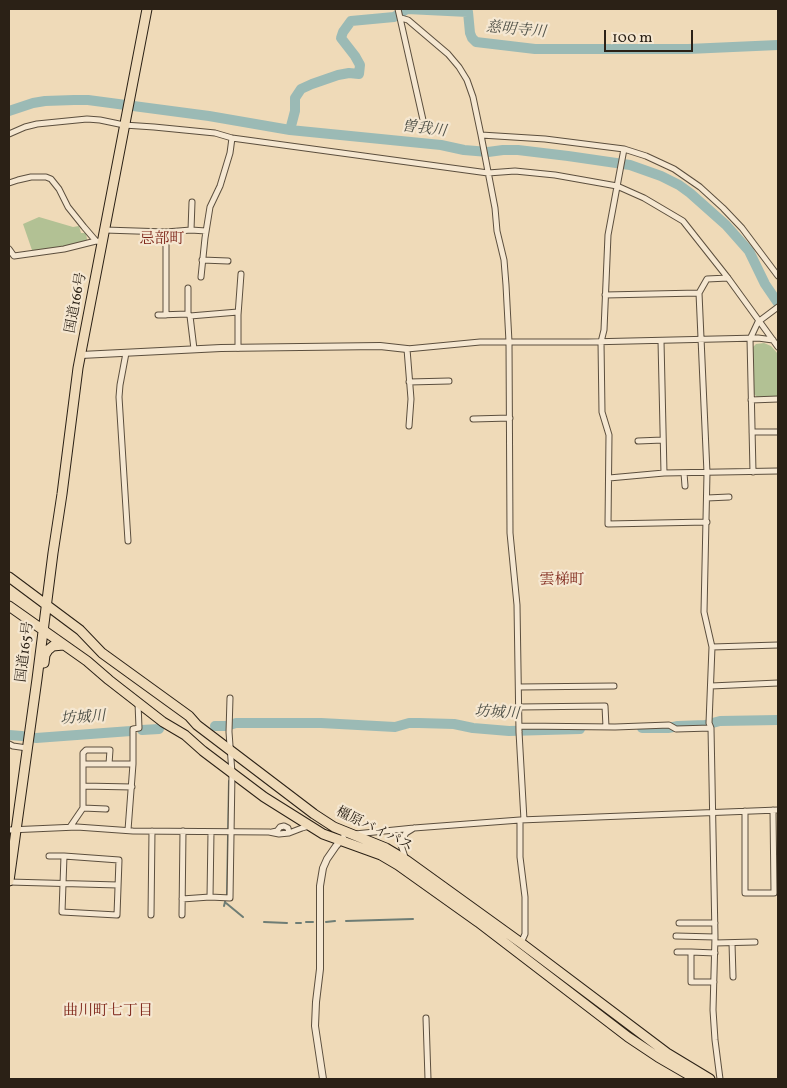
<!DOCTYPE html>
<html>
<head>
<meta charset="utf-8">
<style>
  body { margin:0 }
  #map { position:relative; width:787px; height:1088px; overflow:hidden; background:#efdab8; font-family:Vollkorn,serif }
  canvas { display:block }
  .frame { position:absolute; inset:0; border:10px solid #2b2116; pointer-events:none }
  .scale { position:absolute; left:604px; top:30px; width:89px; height:22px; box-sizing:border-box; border:2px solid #2b2116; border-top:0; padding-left:6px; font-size:15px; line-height:18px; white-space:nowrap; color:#2b2116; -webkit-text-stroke:4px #f5e7d1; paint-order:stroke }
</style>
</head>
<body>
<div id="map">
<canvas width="787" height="1088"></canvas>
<div class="frame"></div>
<div class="scale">100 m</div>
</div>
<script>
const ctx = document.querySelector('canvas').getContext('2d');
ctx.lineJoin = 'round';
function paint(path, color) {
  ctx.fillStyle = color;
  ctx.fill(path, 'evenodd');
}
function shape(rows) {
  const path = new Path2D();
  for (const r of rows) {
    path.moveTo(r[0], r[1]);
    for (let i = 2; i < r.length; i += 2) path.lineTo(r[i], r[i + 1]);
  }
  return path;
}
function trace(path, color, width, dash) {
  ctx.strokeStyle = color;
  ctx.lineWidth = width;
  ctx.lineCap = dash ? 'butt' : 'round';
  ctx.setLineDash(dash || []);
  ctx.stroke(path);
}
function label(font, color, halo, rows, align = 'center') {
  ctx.font = font + ' Vollkorn,"Noto Serif JP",serif';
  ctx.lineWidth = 4.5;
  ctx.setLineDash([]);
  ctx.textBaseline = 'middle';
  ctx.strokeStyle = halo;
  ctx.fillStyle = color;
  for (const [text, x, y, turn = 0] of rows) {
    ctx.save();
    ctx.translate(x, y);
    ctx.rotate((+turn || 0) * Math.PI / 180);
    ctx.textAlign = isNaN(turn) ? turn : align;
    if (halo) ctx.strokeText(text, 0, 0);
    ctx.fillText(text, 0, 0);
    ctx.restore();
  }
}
const green = shape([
  [39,217,73,227,79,226,81,233,86,233,88,246,34,256,23,224],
  [764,343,771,346,778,354,778,397,757,397,754,394,753,347,756,344]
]);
const stream = shape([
  [226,903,243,917],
  [224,906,227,894,229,781],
  [346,921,413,919],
  [264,922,287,923],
  [306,922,313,922],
  [326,922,335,921],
  [296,923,301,923]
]);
const river = shape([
  [9,111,33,103,45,101,74,100,88,100,209,116,290,130,441,145,464,150,488,152,503,150,518,150,568,156,630,165,661,176,679,185,690,193,726,225,749,251,765,284,778,303],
  [290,130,295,111,295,98,301,89,312,84,338,75,349,73,359,74,360,65,355,56,341,38,343,32,351,21,394,17,407,9,468,12,470,33,472,38,476,42,535,49,688,49,778,45],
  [215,726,226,726,236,723,321,723,395,727,409,723,419,723,454,724,473,728,509,731,580,729],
  [642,728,668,728,678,726,705,725,720,721,778,720],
  [142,730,159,729],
  [9,735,22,736],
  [36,738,131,731]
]);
const minor = shape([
  [398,9,423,120],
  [401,18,408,20,448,54,459,67,467,80,473,97,481,135,495,208,497,231,504,260,506,285,509,342,510,533,517,605,519,732,524,820],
  [9,134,25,127,37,124,87,119,100,120,124,125,154,127,215,133,232,138,488,173,515,171,555,175,617,186,644,198,683,221,728,278,778,347],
  [481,135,545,139,624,149,646,156,674,169,700,187,723,208,742,228,778,276],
  [624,149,608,235,604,330,601,342,602,412,609,435,608,524,707,522],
  [9,183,18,180,31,177,46,177,51,179,59,189,68,207,84,227,96,241,103,242],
  [105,230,166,232,191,230,206,231],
  [191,230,192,202],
  [166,232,166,315],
  [9,249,14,256,64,249,96,241],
  [202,260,228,261],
  [201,277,205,238,210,207,220,186,230,153,232,138],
  [188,288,188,314],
  [605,295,699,293],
  [158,315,188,314,190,316,194,349],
  [190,316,238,312],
  [661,341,664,473],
  [238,348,238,315,241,274],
  [126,353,120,385,119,397,128,541],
  [409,382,449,381],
  [751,400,778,399],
  [473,419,510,418],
  [409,426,411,399,407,349,480,342,588,342,758,338,773,340],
  [752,432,778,432],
  [638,441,663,440],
  [753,472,750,339,758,322,778,307],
  [684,473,685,486],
  [609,478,664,473,778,471],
  [707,498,729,497],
  [712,647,778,645],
  [711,686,778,683],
  [519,687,614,686],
  [519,707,605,706,606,727],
  [520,726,615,727,669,725,676,729,711,728],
  [9,744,13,746,27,748],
  [83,764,83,753,86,750,110,750,109,764],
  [83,786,132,787],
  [83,808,83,764,133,764],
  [745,811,745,893,774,893,773,810],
  [520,820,520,857,525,897,525,934,521,943],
  [70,827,83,808,106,809],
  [9,830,77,827,133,831,269,832,279,834,289,833,302,828,309,826],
  [128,830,133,764,133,729,139,728,138,703],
  [272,832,277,831,280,827,284,826,288,828,289,833],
  [355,834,414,828,520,820,778,810],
  [49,856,64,856,119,860,117,915,62,912,64,856],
  [406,860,401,845,402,839,406,833,414,828],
  [9,882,118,885],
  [210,897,211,832],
  [182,899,210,897,230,898,232,773,229,732,230,698],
  [151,915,152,831],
  [182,915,183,831],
  [679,923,715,923],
  [676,936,715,937],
  [715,943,755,942],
  [732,943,733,977],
  [677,952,691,952],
  [714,982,691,982,691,952,715,953],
  [426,1018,428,1079],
  [720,1079,715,1040,713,1010,715,937,711,728,709,723,712,647,704,612,707,473,699,293,707,279,728,278]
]);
const tertiary = shape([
  [81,355,221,348,380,346,407,349],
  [323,1079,315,1026,316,1002,320,969,320,886,323,868,327,859,336,846,343,838]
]);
const trunk = shape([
  [9,577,80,630,102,653,189,716,197,725,314,814,334,827,386,848,406,860,521,943,667,1053,710,1079],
  [9,606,87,661,109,680,163,722,185,735,203,751,264,797,323,834,381,855,398,865,478,922,628,1037,658,1057,696,1079],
  [44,663,45,655,48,650,53,646,63,645],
  [9,881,37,679,53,553,62,494,78,368,147,9]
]);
const streetNames = [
  ["国道166号",77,303,-79],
  ["国道165号",26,652,-83],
  ["橿原バイパス",374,830,26]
];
const waterNames = [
  ["慈明寺川",516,31,5],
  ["曽我川",424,130,7],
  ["坊城川",497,714,3],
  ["坊城川",83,719,-4]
];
const neighbourhoodNames = [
  ["忌部町",162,240],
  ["雲梯町",562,581],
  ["曲川町七丁目",108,1012]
];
paint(green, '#b2c194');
trace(stream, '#6e7d75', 2);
trace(river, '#9bbab5', 10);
trace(minor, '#5c4f3e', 7);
trace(tertiary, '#5c4f3e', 8);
trace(trunk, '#2b2116', 11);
trace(minor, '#f5e7d1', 5);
trace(tertiary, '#f5e7d1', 6);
trace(trunk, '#efdab8', 9);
label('14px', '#2b2116', '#f5e7d1', streetNames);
label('italic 15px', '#4d4f46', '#f5e7d1', waterNames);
label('15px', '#7a1f14', '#f5e7d1', neighbourhoodNames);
</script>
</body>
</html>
